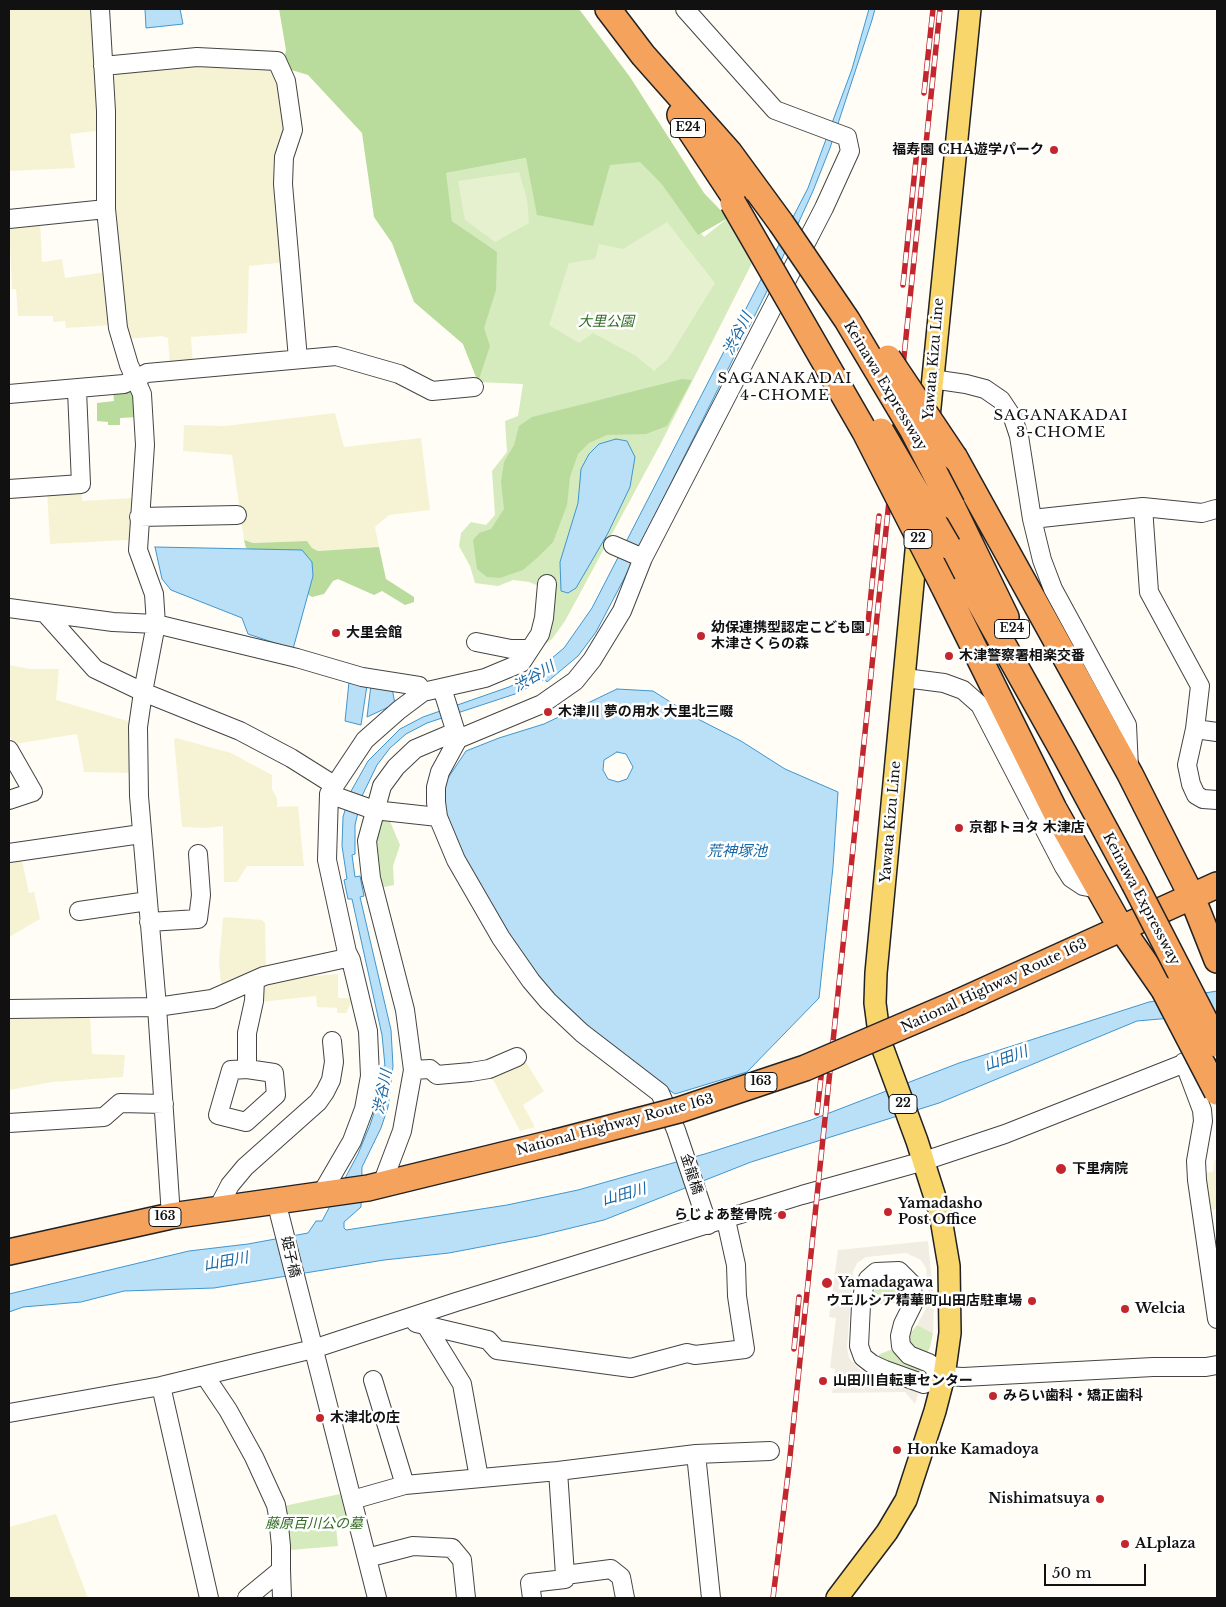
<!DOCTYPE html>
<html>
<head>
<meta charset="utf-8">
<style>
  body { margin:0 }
  #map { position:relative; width:1226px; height:1607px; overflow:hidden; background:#fffdf5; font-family:"Libre Baskerville",serif }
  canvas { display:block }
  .frame { position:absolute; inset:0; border:10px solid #111; pointer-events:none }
  .scale { position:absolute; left:1044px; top:1564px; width:102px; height:22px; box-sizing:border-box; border:2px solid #111; border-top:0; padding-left:6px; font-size:15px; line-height:18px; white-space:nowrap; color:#111; -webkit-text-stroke:4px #fff; paint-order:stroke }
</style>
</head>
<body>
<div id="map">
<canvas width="1226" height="1607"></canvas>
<div class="frame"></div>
<div class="scale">50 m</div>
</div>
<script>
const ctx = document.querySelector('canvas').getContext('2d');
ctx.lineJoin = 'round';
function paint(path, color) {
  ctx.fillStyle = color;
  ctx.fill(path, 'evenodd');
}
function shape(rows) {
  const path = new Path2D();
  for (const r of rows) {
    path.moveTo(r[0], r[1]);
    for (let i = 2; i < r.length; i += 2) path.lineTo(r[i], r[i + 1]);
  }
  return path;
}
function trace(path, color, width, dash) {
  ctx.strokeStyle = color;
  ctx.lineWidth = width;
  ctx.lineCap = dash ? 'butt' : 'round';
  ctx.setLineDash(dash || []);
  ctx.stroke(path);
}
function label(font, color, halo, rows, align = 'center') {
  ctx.font = font + ' "Libre Baskerville","Noto Sans JP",serif';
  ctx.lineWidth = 5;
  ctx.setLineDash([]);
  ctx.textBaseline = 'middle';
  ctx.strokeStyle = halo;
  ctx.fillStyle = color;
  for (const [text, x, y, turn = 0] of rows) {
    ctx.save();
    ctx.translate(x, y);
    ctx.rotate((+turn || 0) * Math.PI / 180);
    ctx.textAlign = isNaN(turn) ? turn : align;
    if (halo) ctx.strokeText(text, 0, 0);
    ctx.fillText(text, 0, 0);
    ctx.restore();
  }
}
const farmland = shape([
  [9,9,95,9,96,131,70,134,75,168,9,171],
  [195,64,266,66,283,82,290,129,287,262,249,266,247,333,191,337,193,366,170,368,168,338,162,336,126,339,118,280,107,81,116,71],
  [40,219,42,262,62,259,65,278,106,272,112,325,66,328,65,321,53,322,53,316,18,316,16,289,12,289,9,222],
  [335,413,344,447,421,438,430,510,389,515,375,527,379,547,318,551,312,548,307,541,253,543,244,540,232,455,183,451,184,425,225,426],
  [82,488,82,501,132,498,129,540,50,544,47,490],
  [9,665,30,669,59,669,56,700,131,722,132,773,84,772,77,734,14,744,9,735],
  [176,738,231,753,272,775,272,789,277,798,277,807,298,806,304,866,247,866,237,882,224,882,223,826,206,828,182,827,174,739],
  [21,856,29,893,34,892,40,919,9,937,9,858],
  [226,917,262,920,265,923,266,969,224,987,221,983,219,963,223,918],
  [292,971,316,976,338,974,338,998,353,998,346,1013,337,1013,337,1008,317,1007,316,996,261,1002,263,990,271,980],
  [90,1012,92,1054,125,1055,123,1077,52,1082,9,1090,9,1014],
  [520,1060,525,1061,544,1091,523,1105,535,1127,520,1131,490,1074],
  [1214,1160,1217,1160,1217,1209,1208,1210,1204,1173,1213,1172],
  [56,1514,88,1598,9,1598,9,1527]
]);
const green = shape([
  [610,108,704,237,728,218,752,263,661,443,565,621,552,639,534,653,539,586,529,582,513,580,498,586,475,583,470,566,459,546,461,533,471,522,486,525,495,515,492,471,507,452,505,421,518,416,523,384,478,382,463,344,497,253,452,221,445,173,527,158,544,214,573,222],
  [375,815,389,819,400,845,393,866,394,885,379,888,371,858],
  [894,1281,904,1287,905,1299,901,1302,879,1304,870,1299,876,1287,881,1282],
  [917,1325,933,1333,930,1348,927,1353,913,1348,909,1342,909,1335],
  [895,1348,923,1369,922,1373,895,1367,876,1358,880,1354],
  [340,1494,348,1523,336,1527,338,1546,291,1550,284,1506]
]);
const forest = shape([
  [279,9,579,9,630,77,704,193,728,218,698,235,661,183,640,162,610,165,593,226,537,215,526,158,446,173,452,221,497,252,496,290,484,328,490,346,478,382,463,344,414,302,392,243,374,217,362,133,308,75,282,67,286,50],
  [682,379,692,380,667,426,646,434,607,435,589,443,578,454,570,477,567,505,553,542,537,558,523,570,500,578,487,577,477,569,473,540,479,533,491,529,504,509,501,482,504,462,514,445,519,426,532,417],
  [127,389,137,395,138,417,120,418,120,425,108,425,108,422,97,421,97,403,114,401,113,390],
  [244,540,253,543,307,541,312,548,318,551,379,547,386,579,414,597,414,602,405,605,382,591,374,595,338,579,333,581,324,594,312,597,307,594,313,576,285,549,257,551,246,548]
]);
const pitch = shape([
  [519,172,527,199,529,223,495,242,465,220,458,181],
  [667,222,715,283,668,359,654,371,636,356,593,333,579,343,549,325,569,263,595,259,599,244,623,249]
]);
const plaza = shape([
  [928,1241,934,1302,933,1333,917,1325,929,1303,926,1268,921,1260,906,1253,866,1257,857,1263,853,1272,847,1347,849,1358,863,1373,919,1391,915,1404,905,1392,832,1393,835,1369,830,1368,836,1318,829,1317,838,1250]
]);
const water = shape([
  [145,9,180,9,183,24,146,28,145,9],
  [869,9,875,9,872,20,830,148,813,191,769,287,649,527,646,537,596,632,578,656,547,682,545,679,515,694,427,723,406,734,390,748,377,765,362,796,355,825,355,854,352,855,355,877,360,876,364,896,360,897,391,1030,393,1066,388,1107,381,1128,362,1167,361,1207,344,1222,344,1228,346,1230,507,1205,578,1190,708,1153,811,1120,959,1063,1149,1002,1217,991,1217,1014,1137,1021,939,1103,751,1162,604,1220,538,1236,449,1253,384,1260,214,1288,124,1291,81,1302,23,1307,9,1312,9,1294,189,1251,248,1244,308,1233,316,1221,322,1221,358,1154,370,1125,377,1104,381,1067,385,1066,382,1035,352,899,348,899,344,880,347,879,342,846,343,817,350,793,368,761,400,729,423,717,509,687,542,671,540,668,564,648,592,608,808,188,852,69,869,9],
  [616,439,627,441,635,457,630,487,608,533,576,588,568,593,561,591,560,562,578,503,581,469,589,454,599,444,616,439],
  [155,547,302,550,312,562,313,576,293,649,248,634,242,618,171,590,162,579,155,547],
  [349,682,367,685,361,725,345,721,349,682],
  [371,685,392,688,395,704,367,717,371,685],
  [617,689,653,691,694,717,741,741,785,769,838,792,833,867,819,998,747,1072,675,1094,623,1058,548,991,490,907,461,853,442,808,446,781,466,751,499,738,544,724,617,689],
  [617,752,626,754,633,767,627,779,618,782,608,779,603,770,604,760,617,752]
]);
const minor = shape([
  [100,9,106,111,106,209,118,328,129,365,142,394,145,445,138,550,154,594,156,624,143,692,138,727,139,796,157,1007,171,1216],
  [685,9,775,110,847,137,850,151,824,208,643,558,622,611,592,660,575,681,542,704,458,739,440,772,436,787,436,802,438,817,456,860,501,938,531,981,548,1001,582,1033,660,1093,676,1130,708,1225],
  [103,66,197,57,277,61,286,81,293,130,284,157,283,184,298,359],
  [9,219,106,209],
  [932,379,966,384,985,389,1001,400,1013,418,1019,436,1032,519,1042,560,1053,589,1127,725,1129,768],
  [9,394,124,384,147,373,336,356,399,374,432,391,474,387],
  [9,489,81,484,77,390],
  [1143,507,1149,592,1200,686,1195,729,1217,732],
  [139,517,237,515],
  [1032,519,1143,507,1202,513,1216,509],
  [613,545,643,558],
  [9,608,113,622,156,624,297,658,362,677,419,686,423,692],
  [45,613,95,669,143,692,240,731,291,758,334,785],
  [476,642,511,649,529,649],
  [905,678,944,683,963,690,980,705,1064,867,1071,878,1083,886,1098,889],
  [442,688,458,739],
  [1195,729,1187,765,1191,784,1196,795,1203,799,1217,800],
  [9,750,33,792,9,800],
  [329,794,374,810,438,817],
  [9,853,141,834],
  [79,911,148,901],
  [149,922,198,919,201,895,198,854],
  [9,1009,157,1007,212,999,264,976,342,959,347,952,327,860,329,794,365,740,399,710,423,692,485,678,521,663,540,634,544,618,547,584],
  [1184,1062,1202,1110,1203,1121,1196,1161,1197,1180,1217,1319],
  [247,1069,274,1073,276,1095,246,1122,218,1115,231,1070,247,1069],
  [247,1069,247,1033,254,1001,255,980],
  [413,1070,430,1069,437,1075,471,1072,489,1069,517,1057],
  [9,1123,104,1117,120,1103,164,1104],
  [382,1184,402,1131,413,1070,405,1010,371,878,367,841,382,786,396,767,415,749,455,732],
  [320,1196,352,1141,364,1109,370,1076,368,1031,351,960,347,952],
  [276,1201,377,1598],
  [217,1210,230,1185,245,1167,318,1102,325,1092,331,1080,334,1062,332,1041],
  [412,1317,416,1323,488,1340,497,1350,631,1368,687,1353,695,1355,745,1349,737,1296,736,1265,726,1220],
  [425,1324,462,1384,479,1478],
  [205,1376,228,1410,254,1457,276,1505,278,1516,281,1546,281,1570,247,1598],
  [944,1376,929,1363,909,1355,901,1346,900,1336,903,1324,913,1304,912,1284,899,1271,876,1272,868,1279,864,1287,861,1305,859,1346,863,1357,872,1364,885,1370,924,1384,944,1376,963,1377,1153,1367,1206,1367,1217,1365],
  [373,1380,405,1485],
  [161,1386,209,1598],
  [9,1413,161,1386,313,1349,456,1302,802,1195,924,1161,1005,1134,1208,1054],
  [696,1454,711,1598],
  [352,1500,405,1485,558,1471],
  [367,1558,413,1546,452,1548,462,1560,466,1598],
  [281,1570,282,1598],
  [532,1598,530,1583,565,1579,565,1575],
  [625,1598,621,1577,611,1569,565,1575,558,1471,696,1454,770,1451]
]);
const major = shape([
  [928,427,970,9],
  [837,1598,887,1532,906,1500,935,1411,944,1376,950,1333,949,1266,940,1213,917,1141,880,1041,875,1003,876,973,918,530]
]);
const highway = shape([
  [608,9,643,55,729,152,781,223],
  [680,115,735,198],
  [955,458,1130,774,1192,897,1217,960],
  [952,506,1006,617],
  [948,546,1065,755,1134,883],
  [943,585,1054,809,1121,928,1164,990],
  [959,1002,1217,885],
  [9,1252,171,1216,368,1188,556,1142]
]);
const rail = shape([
  [924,93,933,9],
  [903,285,917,150],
  [867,633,879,516],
  [817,1113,822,1068],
  [794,1349,799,1297],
  [773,1598,789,1466,940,9]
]);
const highwayBridge = shape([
  [733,203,865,432,943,585],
  [781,223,847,320,878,372,912,429,952,506],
  [888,358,955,458],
  [881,431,948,546],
  [1134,883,1217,1044],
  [1164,990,1217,1092],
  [556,1142,679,1110,805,1068,959,1002]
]);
const markers = [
  [1054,150,5,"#c4262e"],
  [336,633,5,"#c4262e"],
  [701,636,5,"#c4262e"],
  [949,656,5,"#c4262e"],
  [548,712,5,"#c4262e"],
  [959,828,5,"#c4262e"],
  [1061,1169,6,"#c4262e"],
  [888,1212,5,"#c4262e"],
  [782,1215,5,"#c4262e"],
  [827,1283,6,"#c4262e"],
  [1032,1301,5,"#c4262e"],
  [1125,1309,5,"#c4262e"],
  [823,1381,5,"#c4262e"],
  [993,1396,5,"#c4262e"],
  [320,1418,5,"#c4262e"],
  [897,1450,5,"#c4262e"],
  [1100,1499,5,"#c4262e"],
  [1125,1544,5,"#c4262e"]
];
const shields = [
  [688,128,35],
  [918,539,28],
  [1012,629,35],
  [761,1082,32],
  [903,1104,28],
  [165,1217,32]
];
const shieldNames = [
  ["E24",688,128],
  ["22",918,539],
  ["E24",1012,629],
  ["163",761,1082],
  ["22",903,1104],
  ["163",165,1217]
];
const poiNames = [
  ["福寿園 CHA遊学パーク",1044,150,"right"],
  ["幼保連携型認定こども園",711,628],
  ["木津さくらの森",711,644],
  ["大里会館",346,633],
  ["木津警察署相楽交番",959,656],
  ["木津川 夢の用水 大里北三畷",558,712],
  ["京都トヨタ 木津店",969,828],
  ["下里病院",1072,1169],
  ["Yamadasho",898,1204],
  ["Post Office",898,1220],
  ["らじょあ整骨院",772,1215,"right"],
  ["Yamadagawa",838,1283],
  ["ウエルシア精華町山田店駐車場",1022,1301,"right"],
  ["Welcia",1135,1309],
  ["山田川自転車センター",833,1381],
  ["みらい歯科・矯正歯科",1003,1396],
  ["木津北の庄",330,1418],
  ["Honke Kamadoya",907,1450],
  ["Nishimatsuya",1090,1499,"right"],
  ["ALplaza",1135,1544]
];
const parkNames = [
  ["大里公園",606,322],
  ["藤原百川公の墓",314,1524]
];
const streetNames = [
  ["Yawata Kizu Line",934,359,-85],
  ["Keinawa Expressway",885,386,59],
  ["Yawata Kizu Line",891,822,-85],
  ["Keinawa Expressway",1141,899,62],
  ["National Highway Route 163",994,986,-25],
  ["National Highway Route 163",615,1125,-15],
  ["金龍橋",691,1174,72],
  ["姫子橋",290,1257,77]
];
const waterNames = [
  ["渋谷川",738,334,-63],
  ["渋谷川",534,677,-30],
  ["荒神塚池",737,852],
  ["山田川",1006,1059,-20],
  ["渋谷川",383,1092,-79],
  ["山田川",624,1195,-16],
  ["山田川",226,1262,-10]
];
const neighbourhoodNames = [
  ["SAGANAKADAI",785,379],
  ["4-CHOME",785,396],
  ["SAGANAKADAI",1061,416],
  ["3-CHOME",1061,433]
];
paint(farmland, '#f6f3d4');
paint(green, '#d5ebbd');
paint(forest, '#b9dc9c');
paint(pitch, '#e6f2cf');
paint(plaza, '#f1ede2');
paint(water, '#b9e0f7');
trace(water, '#3f96cf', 1);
trace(minor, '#444', 20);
trace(major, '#222', 24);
trace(highway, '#222', 28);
trace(minor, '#fff', 18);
trace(major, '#f9d66b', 21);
trace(highway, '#f5a25d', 25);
trace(rail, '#c4262e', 5.5);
trace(rail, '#fff', 4, [11]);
trace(highwayBridge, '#222', 28, []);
trace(highwayBridge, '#f5a25d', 25);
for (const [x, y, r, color] of markers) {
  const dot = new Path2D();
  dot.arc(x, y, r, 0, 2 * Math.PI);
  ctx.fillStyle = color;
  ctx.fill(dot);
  trace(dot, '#fff', 2);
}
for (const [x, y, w] of shields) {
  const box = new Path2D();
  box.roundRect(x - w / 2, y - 9.5, w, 19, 4);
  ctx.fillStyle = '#fff';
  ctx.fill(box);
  trace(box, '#111', 1);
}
label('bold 12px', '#111', null, shieldNames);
label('bold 14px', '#111', '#fff', poiNames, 'left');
label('italic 14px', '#2f6b1f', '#fff', parkNames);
label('14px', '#111', '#fff', streetNames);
label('italic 15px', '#1768a6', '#fff', waterNames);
ctx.letterSpacing = '1px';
label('15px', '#111', '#fff', neighbourhoodNames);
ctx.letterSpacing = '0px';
</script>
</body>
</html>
